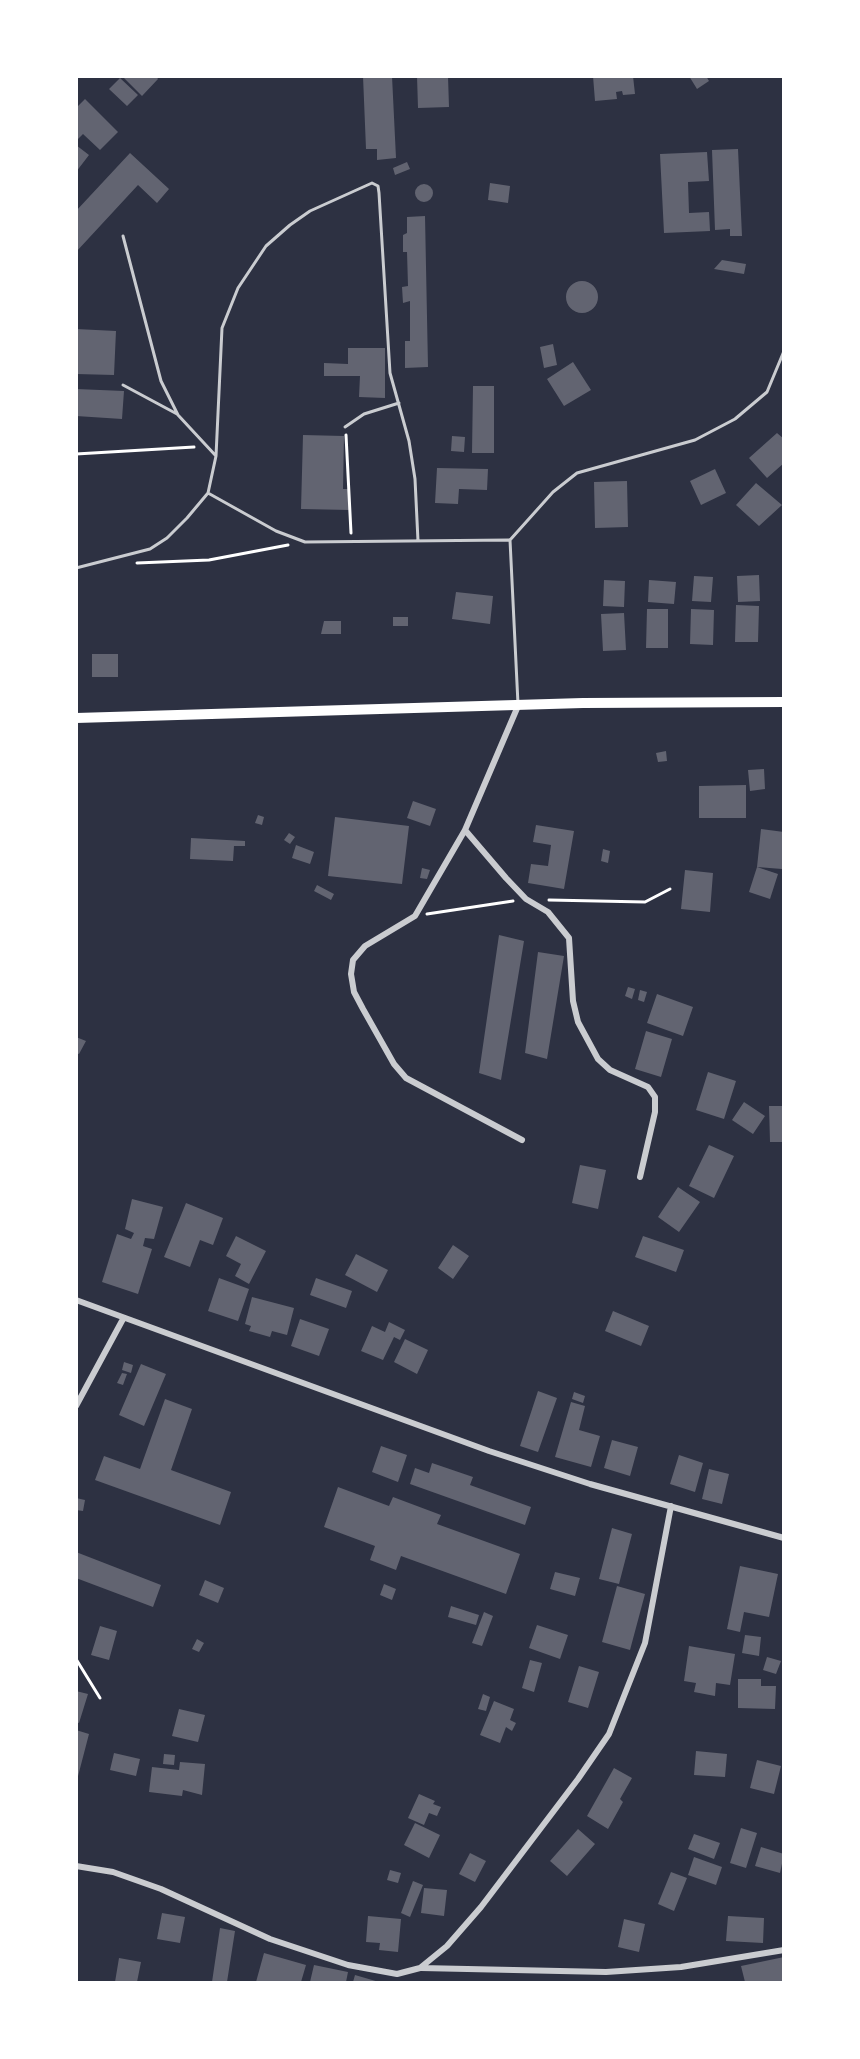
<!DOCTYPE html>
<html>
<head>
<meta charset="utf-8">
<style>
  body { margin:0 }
  #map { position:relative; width:860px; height:2059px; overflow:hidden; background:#2d3142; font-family:Mulish,sans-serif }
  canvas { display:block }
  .frame { position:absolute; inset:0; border:78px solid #fff; pointer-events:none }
</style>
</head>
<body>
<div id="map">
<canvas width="860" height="2059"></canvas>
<div class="frame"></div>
</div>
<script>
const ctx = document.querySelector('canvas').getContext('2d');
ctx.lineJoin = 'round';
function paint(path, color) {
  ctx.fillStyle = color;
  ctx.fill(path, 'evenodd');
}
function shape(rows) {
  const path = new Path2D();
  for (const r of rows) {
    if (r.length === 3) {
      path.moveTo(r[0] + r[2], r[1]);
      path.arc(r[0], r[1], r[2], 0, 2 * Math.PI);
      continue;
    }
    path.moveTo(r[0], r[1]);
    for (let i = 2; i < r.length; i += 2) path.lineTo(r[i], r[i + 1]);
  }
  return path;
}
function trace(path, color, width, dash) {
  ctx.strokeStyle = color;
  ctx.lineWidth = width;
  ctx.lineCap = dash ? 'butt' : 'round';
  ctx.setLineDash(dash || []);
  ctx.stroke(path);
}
const building = shape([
  [122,76,156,76,158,79,142,96],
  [363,76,392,76,396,158,377,160,377,149,366,149],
  [417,76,448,76,449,107,418,108],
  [593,76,633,76,635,94,623,95,622,91,616,92,617,99,595,101],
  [689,76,706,76,709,81,697,89],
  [120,78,138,95,127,106,109,89],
  [85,99,118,132,100,150,83,134,76,141,76,108],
  [76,145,89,155,76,172],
  [738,149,742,236,730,236,730,229,715,230,712,150],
  [707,152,709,181,688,182,689,213,709,212,710,231,664,233,660,154],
  [130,153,169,189,157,203,138,185,76,252,76,211],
  [407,162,410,169,395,175,393,168],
  [490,183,510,186,508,203,488,200],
  [424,193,9],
  [425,216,428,367,405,368,405,341,410,341,410,301,403,303,402,287,408,286,407,252,403,252,403,235,407,233,407,217],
  [722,260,746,264,744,274,714,269],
  [582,297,16],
  [76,329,116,331,114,375,76,374],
  [553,344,557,365,544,368,540,347],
  [348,348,385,348,385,398,359,397,360,376,324,376,324,363,348,364],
  [573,362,591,390,564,406,547,379],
  [473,386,494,386,494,453,472,453],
  [76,389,124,391,122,419,76,416],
  [777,433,784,439,784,463,767,478,749,458],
  [303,435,344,436,343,489,350,489,350,510,301,509],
  [452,436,465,437,464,452,451,451],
  [437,468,488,469,487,490,459,489,458,504,435,503],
  [715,469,726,493,701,505,690,481],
  [627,481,628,527,595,528,594,482],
  [756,483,782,505,759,526,736,505],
  [759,575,760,601,738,602,737,576],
  [694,576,713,577,711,602,692,601],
  [604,580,625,581,624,607,603,606],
  [649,580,676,582,674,604,648,602],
  [456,592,493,596,490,624,452,619],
  [736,605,759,606,758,642,735,642],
  [647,609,668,609,668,648,646,648],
  [691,609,714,610,713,645,690,644],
  [624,613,626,650,603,651,601,614],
  [393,617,408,617,408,626,393,626],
  [324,621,341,621,341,634,321,634],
  [92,654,118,654,118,677,92,677],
  [666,751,667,761,658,762,656,753],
  [764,769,765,789,750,791,748,770],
  [746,785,746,818,699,818,699,786],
  [413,801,436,809,430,826,407,818],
  [258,815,264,817,262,825,255,823],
  [335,817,409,826,402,884,328,876],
  [536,825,574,831,564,889,528,883,531,864,548,866,551,845,533,842],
  [761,829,784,832,782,869,757,867],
  [289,833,295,837,290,844,284,840],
  [191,838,245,841,245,846,234,846,233,861,190,859],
  [296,845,314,852,310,864,292,858],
  [603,849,610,851,608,863,601,861],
  [757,867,778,874,770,899,749,892],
  [422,868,430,870,427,879,420,878],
  [685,870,713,873,710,912,681,909],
  [317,885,334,894,331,900,314,891],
  [499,935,524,941,501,1080,479,1073],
  [538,952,564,956,547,1059,525,1053],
  [628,987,635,989,632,999,625,996],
  [640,990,647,992,644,1002,638,1000],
  [657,994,693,1007,683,1036,647,1023],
  [646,1031,672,1039,661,1077,635,1069],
  [76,1037,86,1041,79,1054,76,1053],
  [708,1072,736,1081,724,1119,696,1110],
  [744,1102,765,1116,753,1134,732,1120],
  [769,1106,784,1106,784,1142,770,1142],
  [709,1145,734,1156,714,1198,689,1186],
  [580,1165,606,1170,598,1209,572,1203],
  [678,1187,700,1202,679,1232,658,1217],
  [132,1199,163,1207,154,1239,145,1238,143,1246,152,1249,138,1294,102,1282,117,1234,131,1239,134,1233,125,1229],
  [186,1203,223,1218,213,1245,200,1240,190,1267,164,1257],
  [236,1236,266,1251,249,1284,235,1276,241,1264,226,1256],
  [643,1236,684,1250,676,1272,635,1257],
  [453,1245,469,1256,453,1279,438,1268],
  [356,1254,388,1270,377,1292,345,1275],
  [219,1278,249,1289,238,1321,208,1311],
  [316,1278,352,1291,346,1308,310,1295],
  [252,1297,294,1308,287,1335,272,1331,270,1337,249,1331,251,1326,245,1324],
  [613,1311,649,1326,641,1346,605,1331],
  [300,1319,329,1329,319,1356,291,1346],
  [389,1322,405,1330,400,1340,394,1337,383,1360,361,1351,372,1326,385,1332],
  [405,1339,428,1350,417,1374,394,1362],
  [124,1362,133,1365,131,1373,122,1370],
  [141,1364,166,1374,144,1426,119,1415],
  [122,1373,127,1374,123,1385,117,1383],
  [538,1391,557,1398,538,1452,520,1446],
  [574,1392,585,1396,583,1403,572,1399],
  [165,1399,192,1409,171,1470,231,1492,220,1525,95,1480,104,1456,140,1469],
  [571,1402,585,1406,579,1430,600,1436,591,1467,555,1457],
  [612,1440,638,1447,630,1476,604,1468],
  [381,1446,407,1455,398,1482,372,1472],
  [679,1455,703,1463,695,1492,670,1484],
  [432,1463,473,1477,470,1485,531,1507,525,1525,410,1484,415,1468,429,1473],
  [709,1469,729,1474,722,1504,702,1499],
  [338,1487,389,1506,393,1497,441,1515,437,1524,520,1554,506,1594,401,1556,396,1570,370,1560,375,1546,324,1527],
  [76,1498,85,1500,83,1511,76,1510],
  [612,1528,632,1534,619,1584,599,1579],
  [76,1552,161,1585,153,1607,76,1578],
  [740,1566,778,1574,769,1617,744,1612,740,1632,727,1629],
  [555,1572,580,1578,575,1596,550,1589],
  [205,1580,224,1588,218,1603,199,1595],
  [384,1584,396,1589,392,1600,380,1595],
  [617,1586,645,1594,630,1650,602,1642],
  [451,1606,479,1615,476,1625,448,1617],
  [484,1612,493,1616,482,1646,472,1643],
  [537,1625,568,1635,560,1659,529,1648],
  [100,1626,117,1631,109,1660,91,1655],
  [745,1635,761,1637,759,1656,742,1653],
  [197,1639,204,1643,199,1652,192,1649],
  [689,1646,735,1654,730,1685,716,1683,715,1696,694,1692,696,1683,684,1681],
  [767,1657,781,1661,776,1674,763,1670],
  [530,1660,542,1663,534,1692,522,1688],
  [579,1666,599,1672,588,1708,568,1702],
  [738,1679,761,1679,761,1686,776,1686,775,1709,738,1708],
  [76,1691,88,1694,79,1723,76,1722],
  [483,1694,490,1697,486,1711,478,1709],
  [494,1701,514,1709,510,1720,516,1723,512,1731,506,1727,500,1743,480,1735],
  [179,1709,205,1715,198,1742,172,1736],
  [76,1730,89,1734,77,1780,76,1780],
  [696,1751,727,1754,725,1777,694,1775],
  [114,1753,140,1759,136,1776,110,1770],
  [164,1754,175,1755,174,1765,163,1764],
  [757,1760,781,1766,774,1794,750,1788],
  [180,1762,205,1764,202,1795,183,1790,182,1796,149,1792,152,1767,179,1770],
  [614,1768,632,1778,620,1799,623,1802,608,1829,587,1816],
  [419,1794,435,1801,433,1804,441,1807,437,1816,429,1813,424,1825,408,1818],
  [415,1823,440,1835,429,1858,404,1845],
  [741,1828,757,1833,746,1868,730,1863],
  [578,1829,595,1844,567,1876,550,1861],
  [694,1834,720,1843,714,1859,688,1849],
  [761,1847,784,1854,780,1873,755,1866],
  [470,1853,486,1861,475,1882,459,1874],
  [694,1857,722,1867,716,1885,688,1875],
  [390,1870,401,1873,398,1883,387,1880],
  [671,1872,687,1878,674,1911,658,1904],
  [413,1881,423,1885,410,1917,401,1913],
  [424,1888,447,1890,444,1916,421,1913],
  [162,1913,185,1917,180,1943,157,1939],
  [368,1916,401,1919,398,1952,379,1950,380,1943,366,1942],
  [728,1916,764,1918,763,1943,726,1941],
  [624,1919,645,1924,639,1952,618,1947],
  [220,1928,235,1931,227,1982,212,1982],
  [264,1953,306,1965,301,1982,256,1982],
  [784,1957,784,1982,745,1982,741,1966],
  [119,1958,141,1962,137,1982,115,1982],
  [314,1965,348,1972,346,1982,310,1982],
  [355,1975,379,1982,353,1982]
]);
const path = shape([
  [346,435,351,533],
  [76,454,194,447],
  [137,563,209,560,288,545],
  [549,900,645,902,670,889],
  [427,914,513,901],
  [76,1659,100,1698]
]);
const service = shape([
  [123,236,161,381,178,415,216,456],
  [123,385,177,414],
  [345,427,364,414,399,403],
  [208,493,276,531,305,542,509,540],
  [76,568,150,549,167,538,187,518,208,493,216,456,222,328,238,288,266,246,290,225,310,211,372,183,378,186,379,193,390,373,409,441,415,479,418,541],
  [518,704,510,540,553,492,577,473,695,440,735,419,767,392,784,351]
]);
const minor = shape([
  [518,706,465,830,415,916,365,946,353,960,351,974,354,992,363,1009,394,1064,406,1078,522,1140],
  [465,830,506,878,526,899,548,912,569,938,573,1001,578,1022,598,1059,610,1070,648,1087,655,1097,655,1112,640,1177],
  [76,1300,489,1451,590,1484,784,1538],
  [76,1406,123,1319],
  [76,1866,113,1872,161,1889,270,1939,348,1965,397,1974,420,1968,447,1946,481,1907,578,1779,609,1734,645,1643,671,1506],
  [421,1968,606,1972,681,1967,784,1950]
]);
const primary = shape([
  [76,718,583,703,784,702]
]);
paint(building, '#626471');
trace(path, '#fff', 3);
trace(service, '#caccd0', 3);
trace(minor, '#caccd0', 6);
trace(primary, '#fff', 10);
</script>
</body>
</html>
